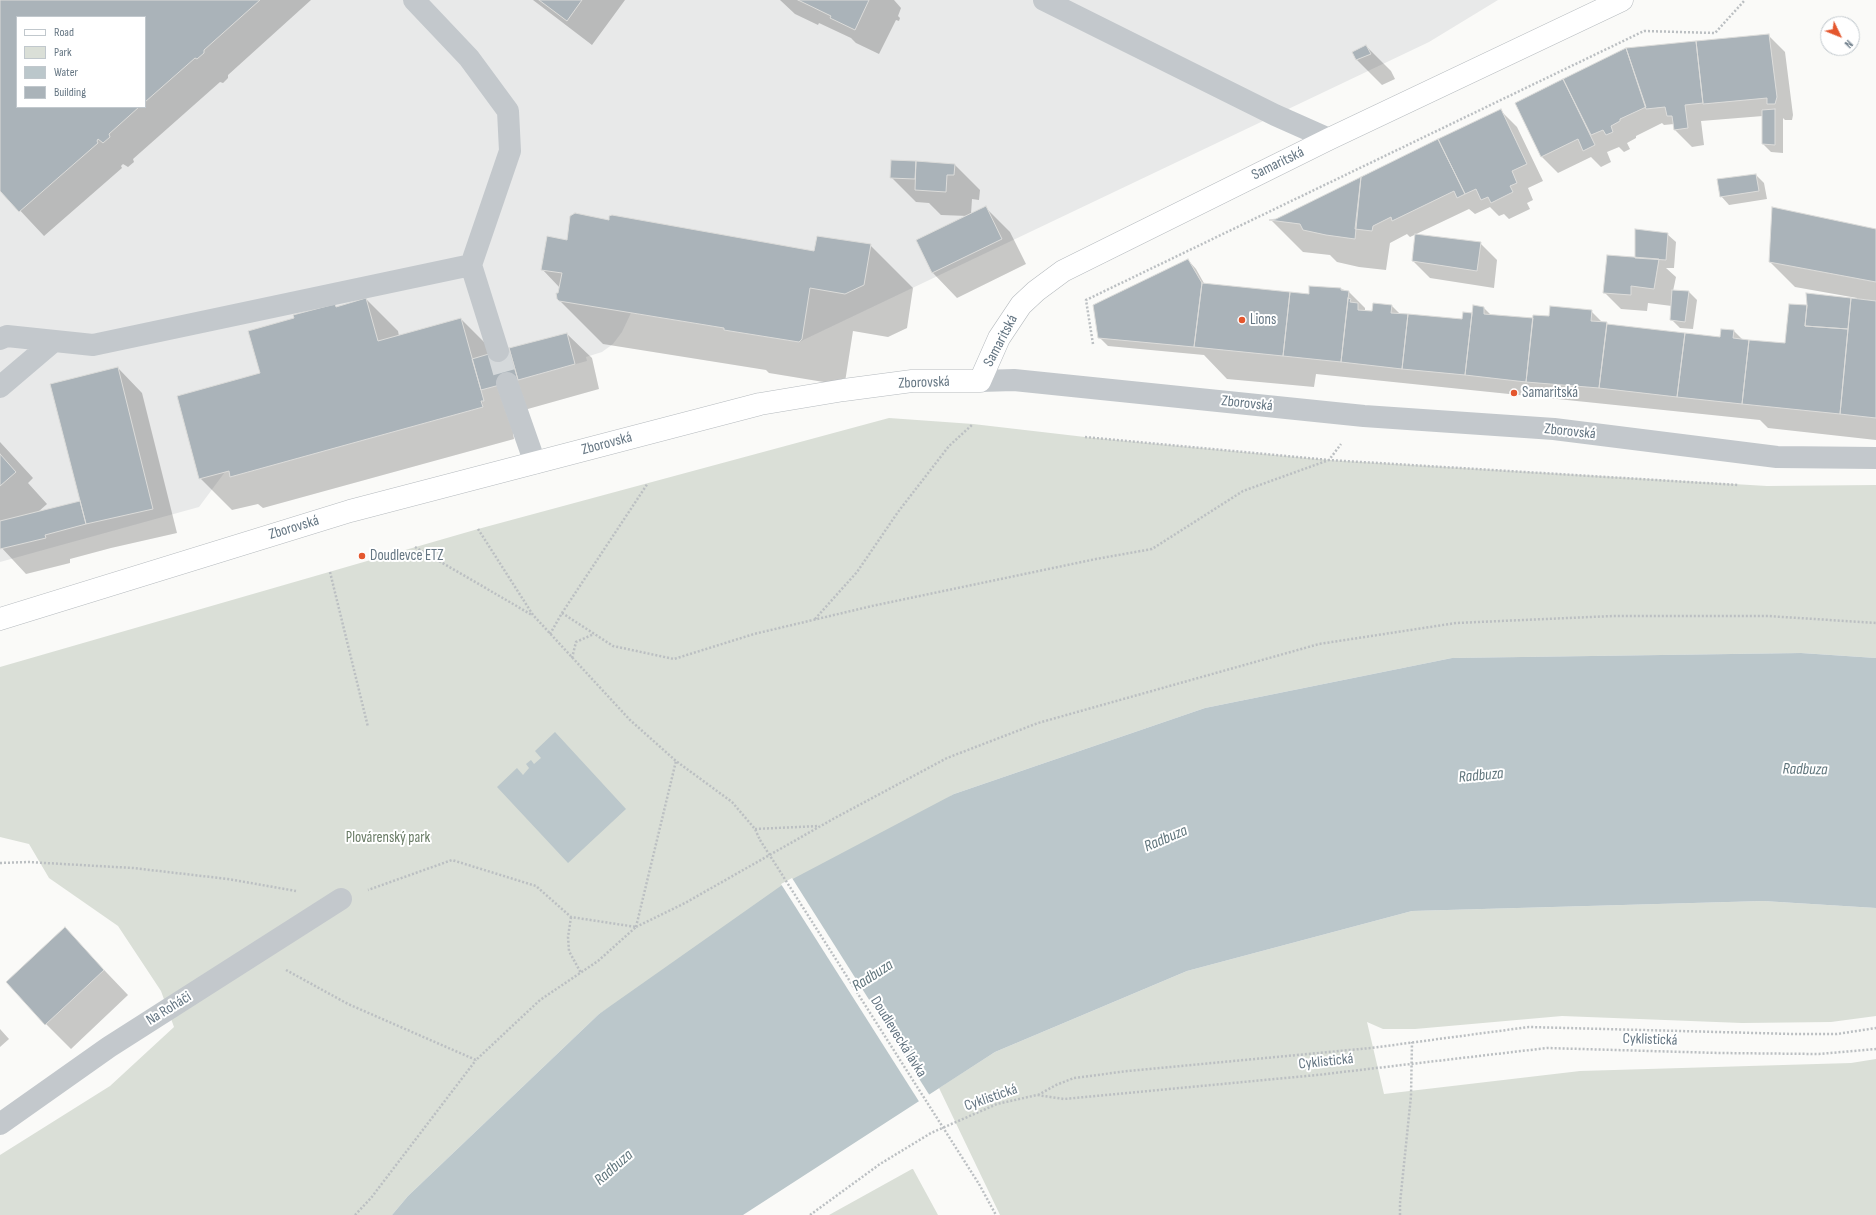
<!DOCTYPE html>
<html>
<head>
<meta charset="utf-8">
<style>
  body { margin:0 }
  #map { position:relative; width:1876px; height:1215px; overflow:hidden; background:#fafaf8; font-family:"Sofia Sans Condensed",sans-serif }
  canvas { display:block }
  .legend { position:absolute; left:16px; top:16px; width:130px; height:92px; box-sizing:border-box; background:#fff; border:1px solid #c1c8cd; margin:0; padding:5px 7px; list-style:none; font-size:12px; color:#657683 }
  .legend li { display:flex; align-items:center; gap:8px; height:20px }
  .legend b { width:20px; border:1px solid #c1c8cd }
  .north { position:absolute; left:1820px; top:16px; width:40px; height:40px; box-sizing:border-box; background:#fff; border:1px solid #c1c8cd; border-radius:50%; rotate:133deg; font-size:11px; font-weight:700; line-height:16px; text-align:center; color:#657683 }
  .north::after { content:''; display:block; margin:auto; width:14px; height:18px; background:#e4572e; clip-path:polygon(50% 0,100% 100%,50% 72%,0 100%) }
</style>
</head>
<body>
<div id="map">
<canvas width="1876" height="1215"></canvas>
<ul class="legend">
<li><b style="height:5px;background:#fff"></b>Road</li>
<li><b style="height:11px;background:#dadfd7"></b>Park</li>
<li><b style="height:11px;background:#bbc7cb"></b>Water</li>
<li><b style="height:11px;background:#aab3b9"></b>Building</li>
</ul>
<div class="north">N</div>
</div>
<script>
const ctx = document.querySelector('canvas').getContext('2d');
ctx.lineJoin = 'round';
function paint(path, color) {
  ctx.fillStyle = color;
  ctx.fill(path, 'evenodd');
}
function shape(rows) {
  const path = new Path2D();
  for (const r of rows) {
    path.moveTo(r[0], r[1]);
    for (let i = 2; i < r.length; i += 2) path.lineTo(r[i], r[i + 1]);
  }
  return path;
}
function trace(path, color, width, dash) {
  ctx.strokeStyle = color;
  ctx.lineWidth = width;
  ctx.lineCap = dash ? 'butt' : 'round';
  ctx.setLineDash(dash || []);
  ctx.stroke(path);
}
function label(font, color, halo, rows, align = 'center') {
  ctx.font = font + ' "Sofia Sans Condensed",sans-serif';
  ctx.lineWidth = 4;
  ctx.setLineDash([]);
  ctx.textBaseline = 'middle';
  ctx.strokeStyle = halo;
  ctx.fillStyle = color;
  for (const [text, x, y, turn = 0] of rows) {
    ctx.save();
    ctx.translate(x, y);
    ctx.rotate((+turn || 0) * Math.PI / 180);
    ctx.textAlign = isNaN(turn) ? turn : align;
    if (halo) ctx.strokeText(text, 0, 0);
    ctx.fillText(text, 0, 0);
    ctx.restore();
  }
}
const built = shape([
  [0,0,1498,0,1429,42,799,342,724,330,724,328,631,313,622,332,613,344,602,352,586,357,587,361,481,390,483,407,230,477,229,471,225,472,199,507,0,562],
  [17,17,145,17,145,107,17,107]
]);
const green = shape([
  [889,418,973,424,1085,437,1329,460,1767,486,1876,485,1876,658,1801,653,1452,658,1205,708,954,794,599,1014,408,1196,392,1215,0,1215,0,1155,110,1086,174,1027,161,991,118,926,49,878,29,844,0,837,0,667,478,529],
  [1763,901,1876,908,1876,1016,1831,1022,1742,1023,1562,1016,1415,1029,1383,1029,1367,1022,1384,1094,1580,1071,1851,1063,1876,1059,1876,1215,1000,1215,939,1088,995,1052,1187,971,1412,911],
  [913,1169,938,1215,829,1215,912,1169]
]);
const water = shape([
  [1801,653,1876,658,1876,908,1763,901,1412,911,1187,971,995,1052,743,1215,392,1215,408,1196,599,1014,785,883,954,794,1205,708,1452,658],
  [555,732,626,809,568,863,497,787,517,768,523,775,529,768,526,764,531,760,534,764,541,758,535,751]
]);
const pier = shape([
  [792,878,930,1096,920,1103,781,884]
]);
const shadow = shape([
  [0,0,311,0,228,75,228,78,223,83,220,82,133,159,134,162,128,167,123,164,121,166,122,168,44,236,0,189],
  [17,17,145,17,145,107,17,107],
  [533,0,625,0,592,45],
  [780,0,894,0,901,8,898,16,900,18,899,21,896,20,879,54,856,43,851,38,819,23,818,25,795,14],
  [1768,35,1785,52,1793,115,1792,120,1785,120,1783,118,1783,153,1771,152,1763,144,1763,116,1701,121,1704,145,1692,147,1675,130,1674,124,1664,125,1662,123,1636,136,1636,138,1627,143,1630,149,1624,152,1619,147,1607,152,1611,162,1601,167,1591,157,1558,173,1541,156,1516,103,1627,49],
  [1366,46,1391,71,1395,79,1382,85,1357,60,1353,52],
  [1500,110,1517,127,1543,181,1528,188,1533,200,1527,203,1530,209,1509,219,1504,214,1499,216,1490,207,1475,214,1469,209,1410,237,1407,234,1390,243,1386,270,1359,267,1337,262,1330,255,1303,252,1272,221],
  [892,161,955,165,980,190,979,200,972,199,971,214,985,207,1010,232,1026,264,957,298,933,273,917,240,968,216,941,215,929,203,916,202,891,177],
  [1756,175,1764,183,1767,199,1729,205,1721,196],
  [1876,230,1876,440,1768,428,1760,420,1316,374,1314,387,1227,379,1204,355,1108,346,1099,337,1188,260,1196,269,1205,285,1309,295,1341,289,1348,291,1365,308,1365,311,1373,312,1392,306,1400,314,1463,321,1464,314,1473,314,1484,308,1491,315,1534,319,1591,311,1603,323,1608,325,1720,338,1721,330,1734,331,1743,340,1786,344,1808,306,1807,294,1857,300,1857,298,1795,287,1770,262],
  [1667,234,1676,242,1674,268,1666,268,1676,277,1673,291,1689,292,1697,300,1693,329,1680,328,1671,319,1672,306,1648,303,1647,311,1621,309,1604,292,1636,258],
  [568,241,815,252,870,245,913,288,907,328,888,337,853,331,845,382,842,385,769,373,766,370,603,344,558,299,560,288,542,269],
  [1480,243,1497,260,1494,288,1430,278,1413,261],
  [366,299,398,331,399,336,461,319,493,351,494,354,567,334,592,358,599,389,510,414,515,432,513,433,514,439,263,508,258,504,232,510,200,478,261,374,296,319,335,305,337,308],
  [118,368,142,393,177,533,111,548,70,559,70,563,26,574,0,546,0,442,33,478,28,483,47,504,38,512,81,501],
  [65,929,128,995,71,1049,46,1024],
  [0,1029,9,1039,0,1047]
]);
const building = shape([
  [0,0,260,0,204,50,204,53,197,59,195,58,145,102,145,17,17,17,17,107,139,107,109,134,110,137,103,143,98,139,97,141,98,143,19,212,0,191,0,0],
  [539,0,582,0,567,21,539,0],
  [798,0,869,0,855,30,830,18,831,16,798,0],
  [1769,34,1777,97,1775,104,1767,104,1767,98,1703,104,1696,41,1769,34],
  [1696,41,1703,103,1685,105,1688,128,1674,130,1672,116,1667,116,1665,107,1646,109,1626,48,1696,41],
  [1366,45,1371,54,1356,60,1352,52,1366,45],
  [1626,48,1646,107,1620,119,1620,121,1611,126,1613,132,1606,135,1603,130,1591,135,1563,79,1626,48],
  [1563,79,1595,145,1583,151,1578,139,1541,157,1515,103,1563,79],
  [1501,109,1527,164,1512,171,1517,183,1510,186,1513,192,1491,203,1488,197,1481,200,1476,189,1465,194,1438,139,1501,109],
  [1775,109,1775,145,1762,144,1762,110,1775,109],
  [1438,139,1465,194,1457,198,1454,191,1392,221,1391,217,1373,226,1372,231,1355,229,1361,177,1438,139],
  [891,160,916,161,915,179,890,178,891,160],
  [916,161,955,164,954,175,947,175,946,192,915,190,916,161],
  [1756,174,1759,191,1720,197,1717,179,1756,174],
  [1361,177,1355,239,1326,235,1303,230,1300,224,1269,220,1276,219,1361,177],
  [986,206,1002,239,932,273,916,240,986,206],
  [1772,207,1876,229,1876,282,1769,262,1772,207],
  [575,213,609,220,609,216,612,215,814,251,817,236,871,244,864,285,845,294,810,288,802,339,799,342,724,330,724,328,559,301,557,299,556,293,558,293,562,273,541,270,547,236,567,240,570,216,575,213],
  [1635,229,1668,233,1666,260,1635,258,1635,229],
  [1415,234,1481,242,1477,271,1412,261,1415,234],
  [1607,255,1659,259,1654,289,1631,286,1631,295,1603,293,1607,255],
  [1188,259,1202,283,1194,347,1098,338,1093,305,1188,259],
  [1202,283,1290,292,1283,356,1194,347,1202,283],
  [1309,286,1341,288,1341,290,1349,291,1341,362,1283,356,1290,292,1309,294,1309,286],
  [1672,290,1689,291,1685,322,1670,320,1672,290],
  [1806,293,1851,298,1848,329,1805,326,1807,305,1806,293],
  [366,298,378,341,461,318,484,401,481,401,483,407,230,477,229,471,199,479,177,396,260,373,248,331,294,318,293,315,335,304,336,307,366,298],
  [1348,298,1351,299,1350,302,1358,303,1358,310,1372,311,1373,303,1392,305,1391,313,1408,314,1402,369,1341,362,1348,298],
  [1851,298,1876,301,1876,418,1840,414,1851,298],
  [1789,304,1807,305,1805,326,1848,329,1840,414,1742,404,1749,340,1785,343,1789,304],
  [1473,305,1484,307,1484,314,1533,318,1526,382,1465,375,1473,305],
  [1550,306,1592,310,1591,321,1607,322,1599,388,1526,382,1533,315,1549,316,1550,306],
  [1463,312,1472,313,1465,375,1402,369,1408,314,1462,319,1463,312],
  [1607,324,1685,333,1677,397,1599,388,1607,324],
  [1721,329,1734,330,1733,338,1749,340,1742,404,1677,397,1685,333,1720,337,1721,329],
  [567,333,575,364,518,380,509,348,567,333],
  [509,348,518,380,481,390,472,359,509,348],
  [118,367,153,509,86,524,50,384,118,367],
  [0,454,16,472,0,486,0,454],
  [80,501,86,524,45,535,46,538,0,549,0,521,80,501],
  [65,927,104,970,45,1025,6,982,65,927]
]);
const minorTunnel = shape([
  [498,351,507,383]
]);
const path = shape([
  [1093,344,1086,300,1644,31,1715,33,1745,0],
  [1085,437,1329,460,1738,485],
  [478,529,533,615,630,720,676,761,732,802,755,829,760,840],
  [415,547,532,615],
  [330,572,368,727],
  [562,613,613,646,674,659,754,634,872,606,1096,559,1152,549,1243,491,1329,460,1341,444],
  [815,619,857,572,898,512,949,446,973,424],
  [550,634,562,613,648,483],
  [572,658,576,642,594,634],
  [755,829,819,826],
  [0,863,28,862,133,868,228,879,296,891],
  [571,917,568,937,569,951,581,973],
  [636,927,685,903,833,819,947,758,1038,723,1319,644,1456,623,1613,616,1768,616,1876,623],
  [636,927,676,761],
  [286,970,348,1004,476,1060,540,1000,598,961,636,927,571,917,536,886,452,860,368,890],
  [1038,1095,1056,1085,1074,1078,1128,1071,1371,1048,1529,1027,1793,1034,1837,1034,1876,1028],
  [979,1184,996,1215],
  [355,1215,371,1198,476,1060],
  [810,1215,880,1164,931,1133,997,1104,1037,1095,1064,1099,1317,1075,1547,1048,1719,1053,1819,1054,1876,1049],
  [1400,1215,1400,1203,1411,1096,1412,1042]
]);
const minor = shape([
  [414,0,469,58,508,111,510,151,471,265],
  [1044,0,1275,115,1329,139],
  [0,339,7,336,93,345,471,265,498,351],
  [980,381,1014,380,1364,416,1554,429,1777,457,1876,458],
  [507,383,535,463],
  [0,387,54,341],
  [0,1124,109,1047,341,899]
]);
const major = shape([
  [0,619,350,511,760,404,844,390,912,381,980,381,999,338,1021,305,1036,291,1063,271,1329,139,1622,0]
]);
const pathBridge = shape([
  [760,840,979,1184]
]);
const markers = [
  [1242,320,4,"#e4572e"],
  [1514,393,4,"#e4572e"],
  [362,556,4,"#e4572e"]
];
const streetNames = [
  ["Samaritská",1278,164,-26],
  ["Samaritská",1001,341,-62],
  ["Zborovská",924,383,-2],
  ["Zborovská",1247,404,6],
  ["Zborovská",1570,432,6],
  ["Zborovská",607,444,-15],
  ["Zborovská",294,528,-17],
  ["Na Roháči",169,1009,-32],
  ["Doudlevecká lávka",898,1037,58],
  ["Cyklistická",1650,1040,2],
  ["Cyklistická",1326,1062,-6],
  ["Cyklistická",991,1098,-19]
];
const poiNames = [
  ["Lions",1250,320],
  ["Samaritská",1522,393],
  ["Doudlevce ETZ",370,556]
];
const parkNames = [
  ["Plovárenský park",388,838]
];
const waterNames = [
  ["Radbuza",1805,770,1],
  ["Radbuza",1481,776,-5],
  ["Radbuza",1166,839,-23],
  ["Radbuza",873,976,-33],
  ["Radbuza",614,1168,-41]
];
paint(built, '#e8e9e9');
paint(green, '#dadfd7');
paint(water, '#bbc7cb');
paint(pier, '#fafaf8');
paint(shadow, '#0003');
paint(building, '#aab3b9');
trace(building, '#dcdcda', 1);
trace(minorTunnel, '#d5d9db', 22, [22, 11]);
trace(major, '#b5babe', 23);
trace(path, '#bbbfc2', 2.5, [2, 2]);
trace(minor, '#c3c8cc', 22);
trace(major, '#fff', 22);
trace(pathBridge, '#bbbfc2', 2.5, [2, 2]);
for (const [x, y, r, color] of markers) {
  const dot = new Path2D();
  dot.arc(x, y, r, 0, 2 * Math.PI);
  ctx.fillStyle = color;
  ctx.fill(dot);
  trace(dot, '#fff', 1.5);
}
label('15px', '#657683', '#fff', streetNames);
label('15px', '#657683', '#fff', poiNames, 'left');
label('15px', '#687a64', '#fff', parkNames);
label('italic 16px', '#60757c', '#fff', waterNames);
</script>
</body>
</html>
